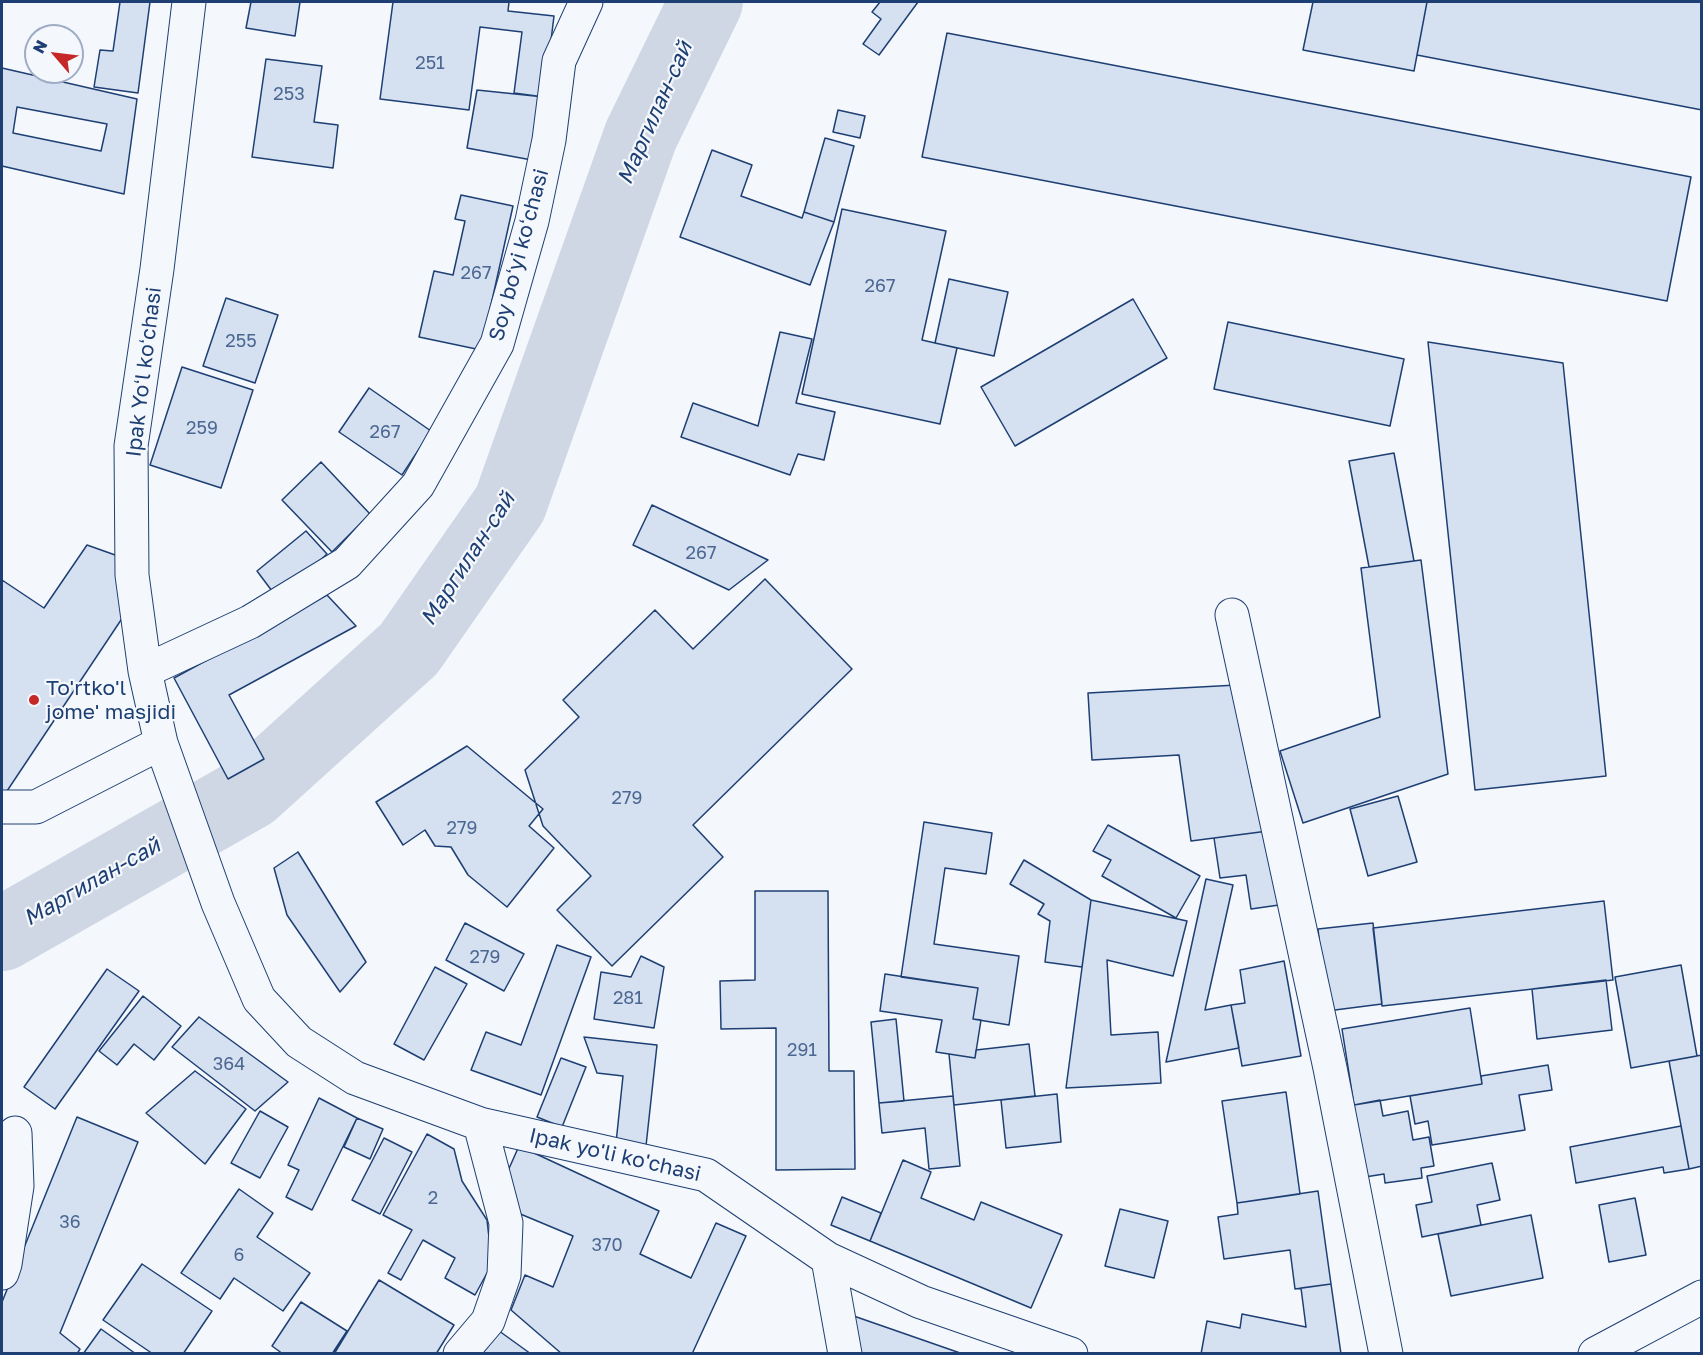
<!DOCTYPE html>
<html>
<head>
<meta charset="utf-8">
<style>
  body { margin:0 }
  #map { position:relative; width:1703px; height:1355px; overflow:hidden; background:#f4f7fb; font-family:"Golos Text",sans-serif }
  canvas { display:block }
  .frame { position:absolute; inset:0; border:3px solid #1d3f73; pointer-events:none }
  .north { position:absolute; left:24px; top:24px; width:60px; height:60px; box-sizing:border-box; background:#f4f7fb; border:2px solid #9eadc5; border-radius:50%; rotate:298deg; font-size:16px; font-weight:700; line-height:24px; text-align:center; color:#1d3f73 }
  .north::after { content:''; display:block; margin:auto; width:21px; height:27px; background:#c62828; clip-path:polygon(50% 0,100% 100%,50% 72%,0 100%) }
</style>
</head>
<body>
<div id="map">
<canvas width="1703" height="1355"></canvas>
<div class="frame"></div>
<div class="north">N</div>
</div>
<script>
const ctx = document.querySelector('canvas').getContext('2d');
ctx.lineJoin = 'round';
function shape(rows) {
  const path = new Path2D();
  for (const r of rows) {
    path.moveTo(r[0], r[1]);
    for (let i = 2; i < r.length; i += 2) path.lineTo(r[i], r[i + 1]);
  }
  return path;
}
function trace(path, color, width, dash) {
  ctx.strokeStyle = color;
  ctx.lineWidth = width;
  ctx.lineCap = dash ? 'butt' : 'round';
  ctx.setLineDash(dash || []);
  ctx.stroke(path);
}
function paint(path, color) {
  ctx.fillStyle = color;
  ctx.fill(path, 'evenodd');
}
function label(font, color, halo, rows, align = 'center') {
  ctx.font = font + ' "Golos Text",sans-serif';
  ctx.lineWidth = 4.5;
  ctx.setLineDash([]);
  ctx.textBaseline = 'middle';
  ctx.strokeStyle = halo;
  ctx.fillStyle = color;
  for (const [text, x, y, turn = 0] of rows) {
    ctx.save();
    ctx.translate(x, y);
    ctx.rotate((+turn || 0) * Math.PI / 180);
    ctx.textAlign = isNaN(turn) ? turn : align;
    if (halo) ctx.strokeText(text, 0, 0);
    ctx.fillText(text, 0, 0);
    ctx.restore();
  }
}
const river = shape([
  [2,934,251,792,409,649,510,504,641,135,706,2]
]);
const building = shape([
  [120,2,150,2,138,93,94,87,100,50,113,51,120,2],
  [251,2,300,2,295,36,246,28,251,2],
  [393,2,509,2,508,11,554,16,544,97,514,93,522,32,480,27,469,110,380,99,393,2],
  [880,2,918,2,879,55,863,44,881,19,872,12,880,2],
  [1313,2,1427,2,1414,71,1303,50,1313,2],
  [1427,2,1702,2,1702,110,1417,55,1427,2],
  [947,33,1691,177,1667,301,922,157,947,33],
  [266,59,322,66,314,122,338,125,333,168,252,157,266,59],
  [2,68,137,99,124,194,2,166,2,68],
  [17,107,107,124,101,151,13,133,17,107],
  [477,90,544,97,537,161,467,148,477,90],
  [838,110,865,116,860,138,833,132,838,110],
  [825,138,854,146,834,222,804,212,825,138],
  [712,150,752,165,741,196,802,218,804,212,834,222,810,285,680,237,712,150],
  [461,195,513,206,481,350,419,337,434,271,453,275,465,221,455,219,461,195],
  [842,209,946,231,922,340,957,348,940,424,802,394,842,209],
  [949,279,1008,292,994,356,935,343,949,279],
  [226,298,278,315,255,383,203,366,226,298],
  [1133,299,1167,358,1015,446,981,387,1133,299],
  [1228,322,1404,359,1390,426,1214,389,1228,322],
  [780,332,812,339,796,403,835,412,824,460,798,454,790,475,681,437,693,403,758,426,780,332],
  [1428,342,1563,363,1606,776,1475,790,1428,342],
  [182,367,253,390,221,488,150,465,182,367],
  [369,388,431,431,402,475,339,432,369,388],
  [1394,453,1414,561,1369,567,1349,461,1394,453],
  [321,462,370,514,332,552,282,500,321,462],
  [652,505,768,560,729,590,633,545,652,505],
  [306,531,327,554,278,599,257,571,306,531],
  [87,545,118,556,131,605,5,794,2,792,2,580,44,608,87,545],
  [1421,560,1448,774,1303,823,1280,751,1380,717,1361,568,1421,560],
  [765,579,852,669,693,825,723,857,612,966,557,910,591,876,543,826,525,770,579,717,563,700,655,610,693,649,765,579],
  [327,595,356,626,229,695,264,759,228,779,174,678,327,595],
  [1237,685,1252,787,1261,786,1268,831,1191,841,1179,755,1092,760,1088,693,1237,685],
  [467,746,543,809,529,826,554,848,507,907,468,875,451,847,435,846,425,830,403,845,376,802,467,746],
  [1398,796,1417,862,1368,876,1350,809,1398,796],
  [924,822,992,833,986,874,945,868,934,944,1019,956,1009,1025,973,1019,978,988,901,977,924,822],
  [1108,825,1200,876,1176,918,1102,876,1111,860,1093,851,1108,825],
  [1268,831,1279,905,1251,909,1246,875,1220,878,1214,838,1268,831],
  [298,852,366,962,340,992,287,915,274,868,298,852],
  [1024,860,1091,900,1082,967,1045,962,1050,921,1038,914,1044,904,1010,884,1024,860],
  [1206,879,1233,885,1205,1010,1231,1005,1239,1048,1166,1062,1206,879],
  [755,891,828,891,829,1071,854,1071,855,1169,776,1170,776,1028,721,1029,720,981,755,980,755,891],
  [1091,900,1187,921,1173,976,1107,960,1111,1035,1158,1032,1161,1083,1066,1088,1091,900],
  [1604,901,1613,980,1382,1006,1373,928,1604,901],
  [465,923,524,954,504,991,446,960,465,923],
  [1373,923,1382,1004,1327,1011,1318,929,1373,923],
  [557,945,591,957,541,1095,471,1070,486,1032,521,1045,557,945],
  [641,956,664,967,654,1028,594,1019,601,972,631,977,641,956],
  [1284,961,1301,1056,1242,1066,1231,1005,1245,1003,1240,970,1284,961],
  [1681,965,1697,1056,1631,1068,1615,977,1681,965],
  [435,967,467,984,424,1060,394,1044,435,967],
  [107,969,139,991,55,1109,24,1087,107,969],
  [885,974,978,988,973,1019,981,1020,975,1058,936,1052,942,1020,880,1011,885,974],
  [1606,980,1612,1030,1537,1039,1532,989,1606,980],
  [143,996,181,1026,154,1060,134,1044,117,1065,99,1051,143,996],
  [1470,1008,1482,1084,1354,1105,1342,1029,1470,1008],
  [199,1017,288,1082,255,1111,172,1047,199,1017],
  [896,1019,904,1101,879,1103,871,1022,896,1019],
  [584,1037,657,1045,646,1146,616,1143,623,1076,597,1073,584,1037],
  [1029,1044,1035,1096,954,1105,949,1054,975,1058,976,1050,1029,1044],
  [1702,1055,1702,1166,1689,1169,1669,1061,1702,1055],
  [561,1058,586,1067,562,1127,537,1117,561,1058],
  [1548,1065,1552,1090,1519,1095,1525,1130,1432,1145,1428,1121,1415,1124,1410,1096,1482,1084,1481,1076,1548,1065],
  [195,1071,246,1109,205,1164,146,1113,195,1071],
  [1286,1092,1300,1194,1237,1203,1222,1101,1286,1092],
  [1057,1094,1061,1142,1006,1148,1001,1100,1057,1094],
  [953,1096,960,1166,929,1169,925,1128,882,1133,879,1103,953,1096],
  [319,1098,357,1118,312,1210,286,1197,299,1170,288,1165,319,1098],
  [1380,1100,1383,1116,1408,1111,1413,1140,1429,1137,1434,1166,1421,1168,1422,1178,1385,1183,1384,1174,1365,1177,1354,1105,1380,1100],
  [260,1111,288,1127,260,1178,231,1163,260,1111],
  [77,1117,138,1142,60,1333,80,1349,77,1354,2,1354,2,1302,77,1117],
  [357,1118,383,1129,370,1159,344,1147,357,1118],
  [1681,1126,1689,1169,1664,1173,1663,1167,1576,1183,1570,1147,1681,1126],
  [427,1134,454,1149,462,1181,487,1220,492,1264,475,1295,445,1278,455,1258,423,1240,401,1280,388,1273,412,1230,383,1215,427,1134],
  [384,1138,412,1152,380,1214,352,1200,384,1138],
  [519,1146,659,1211,640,1254,691,1278,716,1223,746,1236,692,1354,562,1354,511,1310,525,1275,553,1287,573,1236,518,1213,507,1173,519,1146],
  [903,1160,931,1172,921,1198,974,1220,981,1202,1062,1235,1031,1308,870,1241,903,1160],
  [1492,1163,1500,1200,1477,1205,1481,1225,1422,1237,1416,1205,1432,1202,1427,1176,1492,1163],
  [239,1189,273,1213,257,1237,310,1273,283,1311,234,1278,220,1299,181,1273,239,1189],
  [1318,1191,1331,1284,1295,1289,1290,1250,1224,1259,1218,1217,1238,1214,1237,1203,1318,1191],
  [842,1197,881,1213,870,1241,831,1225,842,1197],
  [1635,1198,1646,1255,1609,1262,1599,1205,1635,1198],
  [1120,1209,1168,1221,1154,1278,1105,1266,1120,1209],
  [1531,1215,1543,1278,1451,1296,1438,1234,1531,1215],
  [142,1264,212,1311,183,1354,153,1354,103,1320,142,1264],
  [379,1280,454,1325,436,1354,334,1354,379,1280],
  [1331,1284,1341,1354,1201,1354,1207,1321,1240,1328,1242,1314,1306,1327,1301,1288,1331,1284],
  [301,1302,347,1331,332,1354,283,1354,272,1346,301,1302],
  [848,1314,963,1354,855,1354,848,1314],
  [495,1328,531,1354,474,1354,495,1328],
  [101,1329,136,1354,83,1354,101,1329]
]);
const minor = shape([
  [189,2,157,269,131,446,132,575,145,671,161,743,218,903,259,999,299,1042,355,1078,480,1124,706,1175,828,1259,921,1302,1071,1354],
  [1232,615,1330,1068,1386,1354],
  [145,671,250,622,347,563,418,485,497,344,532,221,549,140,559,61,586,2],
  [2,807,36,807,161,743],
  [828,1259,845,1354],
  [2,1273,5,1264,17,1186,15,1133],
  [460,1354,488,1321,504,1275,506,1223,480,1124]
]);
const major = shape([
  [1595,1354,1702,1297]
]);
const markers = [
  [34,700,6,"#c62828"]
];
const numberNames = [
  ["251",430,63],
  ["253",289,94],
  ["267",476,273],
  ["267",880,286],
  ["255",241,341],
  ["259",202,428],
  ["267",385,432],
  ["267",701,553],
  ["279",627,798],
  ["279",462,828],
  ["279",485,957],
  ["281",628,998],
  ["291",802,1050],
  ["364",229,1064],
  ["2",433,1198],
  ["36",70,1222],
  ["370",607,1245],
  ["6",239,1255]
];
const streetNames = [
  ["Soy boʻyi koʻchasi",519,255,-75],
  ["Ipak Yoʻl koʻchasi",144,372,-83],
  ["Ipak yo'li ko'chasi",615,1155,13]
];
const poiNames = [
  ["To'rtko'l",46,688],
  ["jome' masjidi",46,712]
];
const waterNames = [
  ["Маргилан-сай",655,113,-66],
  ["Маргилан-сай",468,559,-57],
  ["Маргилан-сай",92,882,-30]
];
trace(river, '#cfd7e4', 74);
paint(building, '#d5e0f0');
trace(building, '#1d3f73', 1.5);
trace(minor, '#1d3f73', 35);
trace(major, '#1d3f73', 35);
trace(minor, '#f4f7fb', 33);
trace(major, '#f4f7fb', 33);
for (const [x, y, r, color] of markers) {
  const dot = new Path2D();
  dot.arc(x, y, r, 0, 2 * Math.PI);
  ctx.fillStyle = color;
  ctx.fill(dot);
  trace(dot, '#f4f7fb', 2);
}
label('18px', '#4b6792', null, numberNames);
label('21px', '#1d3f73', '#f4f7fb', streetNames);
label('21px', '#1d3f73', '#f4f7fb', poiNames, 'left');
label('italic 22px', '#1d3f73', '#f4f7fb', waterNames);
</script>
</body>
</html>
